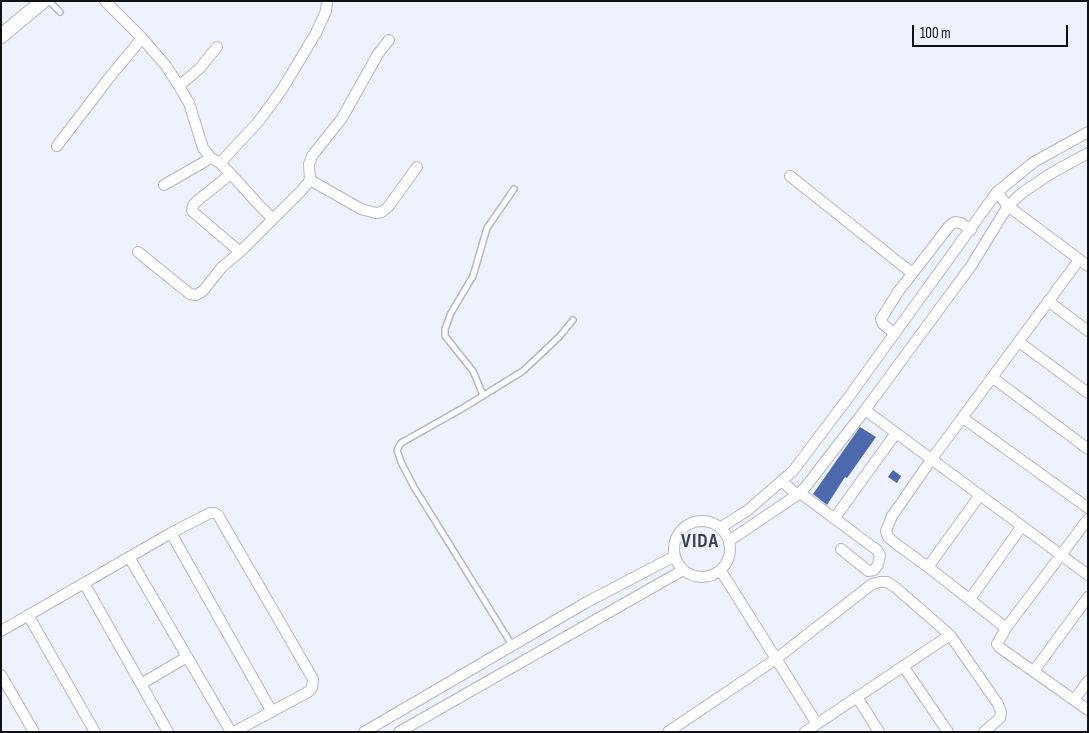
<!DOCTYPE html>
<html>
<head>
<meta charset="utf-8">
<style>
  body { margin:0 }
  #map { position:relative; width:1089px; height:733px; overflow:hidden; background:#edf2fd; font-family:"Sofia Sans Condensed",sans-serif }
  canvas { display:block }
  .frame { position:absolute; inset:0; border:2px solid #0f1115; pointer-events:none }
  .scale { position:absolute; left:912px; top:25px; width:156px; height:22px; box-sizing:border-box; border:2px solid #0f1115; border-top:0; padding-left:6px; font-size:15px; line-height:18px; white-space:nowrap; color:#0f1115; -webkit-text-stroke:4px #edf2fd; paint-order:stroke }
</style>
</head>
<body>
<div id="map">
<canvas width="1089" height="733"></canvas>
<div class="frame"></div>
<div class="scale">100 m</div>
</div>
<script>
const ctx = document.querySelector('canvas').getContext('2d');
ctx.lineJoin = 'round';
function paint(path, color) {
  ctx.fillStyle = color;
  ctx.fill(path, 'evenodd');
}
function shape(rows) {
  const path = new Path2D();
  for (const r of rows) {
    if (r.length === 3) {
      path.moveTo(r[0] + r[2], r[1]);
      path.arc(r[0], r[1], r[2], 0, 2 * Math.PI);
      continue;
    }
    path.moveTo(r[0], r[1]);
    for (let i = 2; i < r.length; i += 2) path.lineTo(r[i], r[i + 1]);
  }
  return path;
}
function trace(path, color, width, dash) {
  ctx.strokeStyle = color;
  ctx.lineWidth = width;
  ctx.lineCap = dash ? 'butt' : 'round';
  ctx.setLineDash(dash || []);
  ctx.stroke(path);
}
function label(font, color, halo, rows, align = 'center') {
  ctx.font = font + ' "Sofia Sans Condensed",sans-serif';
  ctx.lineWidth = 4.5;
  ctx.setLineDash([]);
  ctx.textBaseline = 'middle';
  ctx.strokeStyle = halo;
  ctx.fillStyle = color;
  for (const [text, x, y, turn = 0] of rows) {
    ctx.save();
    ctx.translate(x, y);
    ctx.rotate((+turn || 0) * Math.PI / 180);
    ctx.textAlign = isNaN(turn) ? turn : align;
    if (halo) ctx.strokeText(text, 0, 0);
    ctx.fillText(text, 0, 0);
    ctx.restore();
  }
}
const building = shape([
  [860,427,876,437,847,478,845,477,827,505,813,494],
  [893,470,901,476,897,483,888,477]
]);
const lane = shape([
  [49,1,60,12],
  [483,395,473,371,445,336,445,329,451,313,473,276,487,228,514,189],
  [512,645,414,487,401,462,397,450,401,443,463,408,523,371,559,337,573,320]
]);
const street = shape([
  [105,1,142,38,166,66,179,86,189,103,203,148,211,158,220,163,231,174,258,204,273,219,240,252,222,267,203,291,196,295,190,294,138,252],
  [179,86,200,68,217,47],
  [57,146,109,78,142,38],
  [220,163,259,121,283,88,316,33,326,11,327,1],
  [231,174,197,201,193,205,192,211,240,252],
  [790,176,912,273],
  [310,180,361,209,376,213,382,212,388,207,417,167],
  [164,185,211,158],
  [997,192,1008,206,1088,266],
  [273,219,302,190,310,180,309,164,312,156,342,118,378,54,389,40],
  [1048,301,1088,331],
  [895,334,883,324,881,319,898,292,950,225,955,222,961,223,971,230],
  [1019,342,1088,393],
  [993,378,1088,449],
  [865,410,1088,575],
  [963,418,1088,508],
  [782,481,796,494],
  [800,493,877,550,880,555,878,565,874,570,868,571,841,549],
  [834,519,896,433],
  [1088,519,1006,628,997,644,999,647,1088,710],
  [702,549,28],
  [720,528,748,510,793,471,848,398,997,192,1034,162,1088,132],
  [171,533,272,712],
  [729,541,800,493,807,485,865,410,971,266,1008,206,1022,193,1050,174,1088,153],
  [129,557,231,732],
  [928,567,980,495],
  [721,571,817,724],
  [84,583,168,732],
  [970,599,1022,526],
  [28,615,95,732],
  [1006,628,928,567,895,543,888,537,886,531,892,516,931,460,1079,260],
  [1,631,171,533,210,513,214,513,218,515,313,679,312,688,308,692,234,732],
  [903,666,948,732],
  [1034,671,1088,597],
  [1,675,34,732],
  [141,684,187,657],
  [857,697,879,732],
  [1074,700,1088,681],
  [364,732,587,602,675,556],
  [399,732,683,570],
  [668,732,776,659,872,584,880,582,887,582,895,587,950,635,998,704,1001,712,1000,718,984,732],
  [805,732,950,635]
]);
const secondary = shape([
  [1,36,43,1]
]);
const districtNames = [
  ["VIDA",700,542]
];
paint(building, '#4c69ad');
trace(lane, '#b1b7c4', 8);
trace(street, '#b1b7c4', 12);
trace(secondary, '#b1b7c4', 16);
trace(lane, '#fff', 5);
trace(street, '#fff', 10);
trace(secondary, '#fff', 14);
ctx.letterSpacing = '1px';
label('bold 20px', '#393e49', '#edf2fd', districtNames);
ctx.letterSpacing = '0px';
</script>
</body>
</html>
